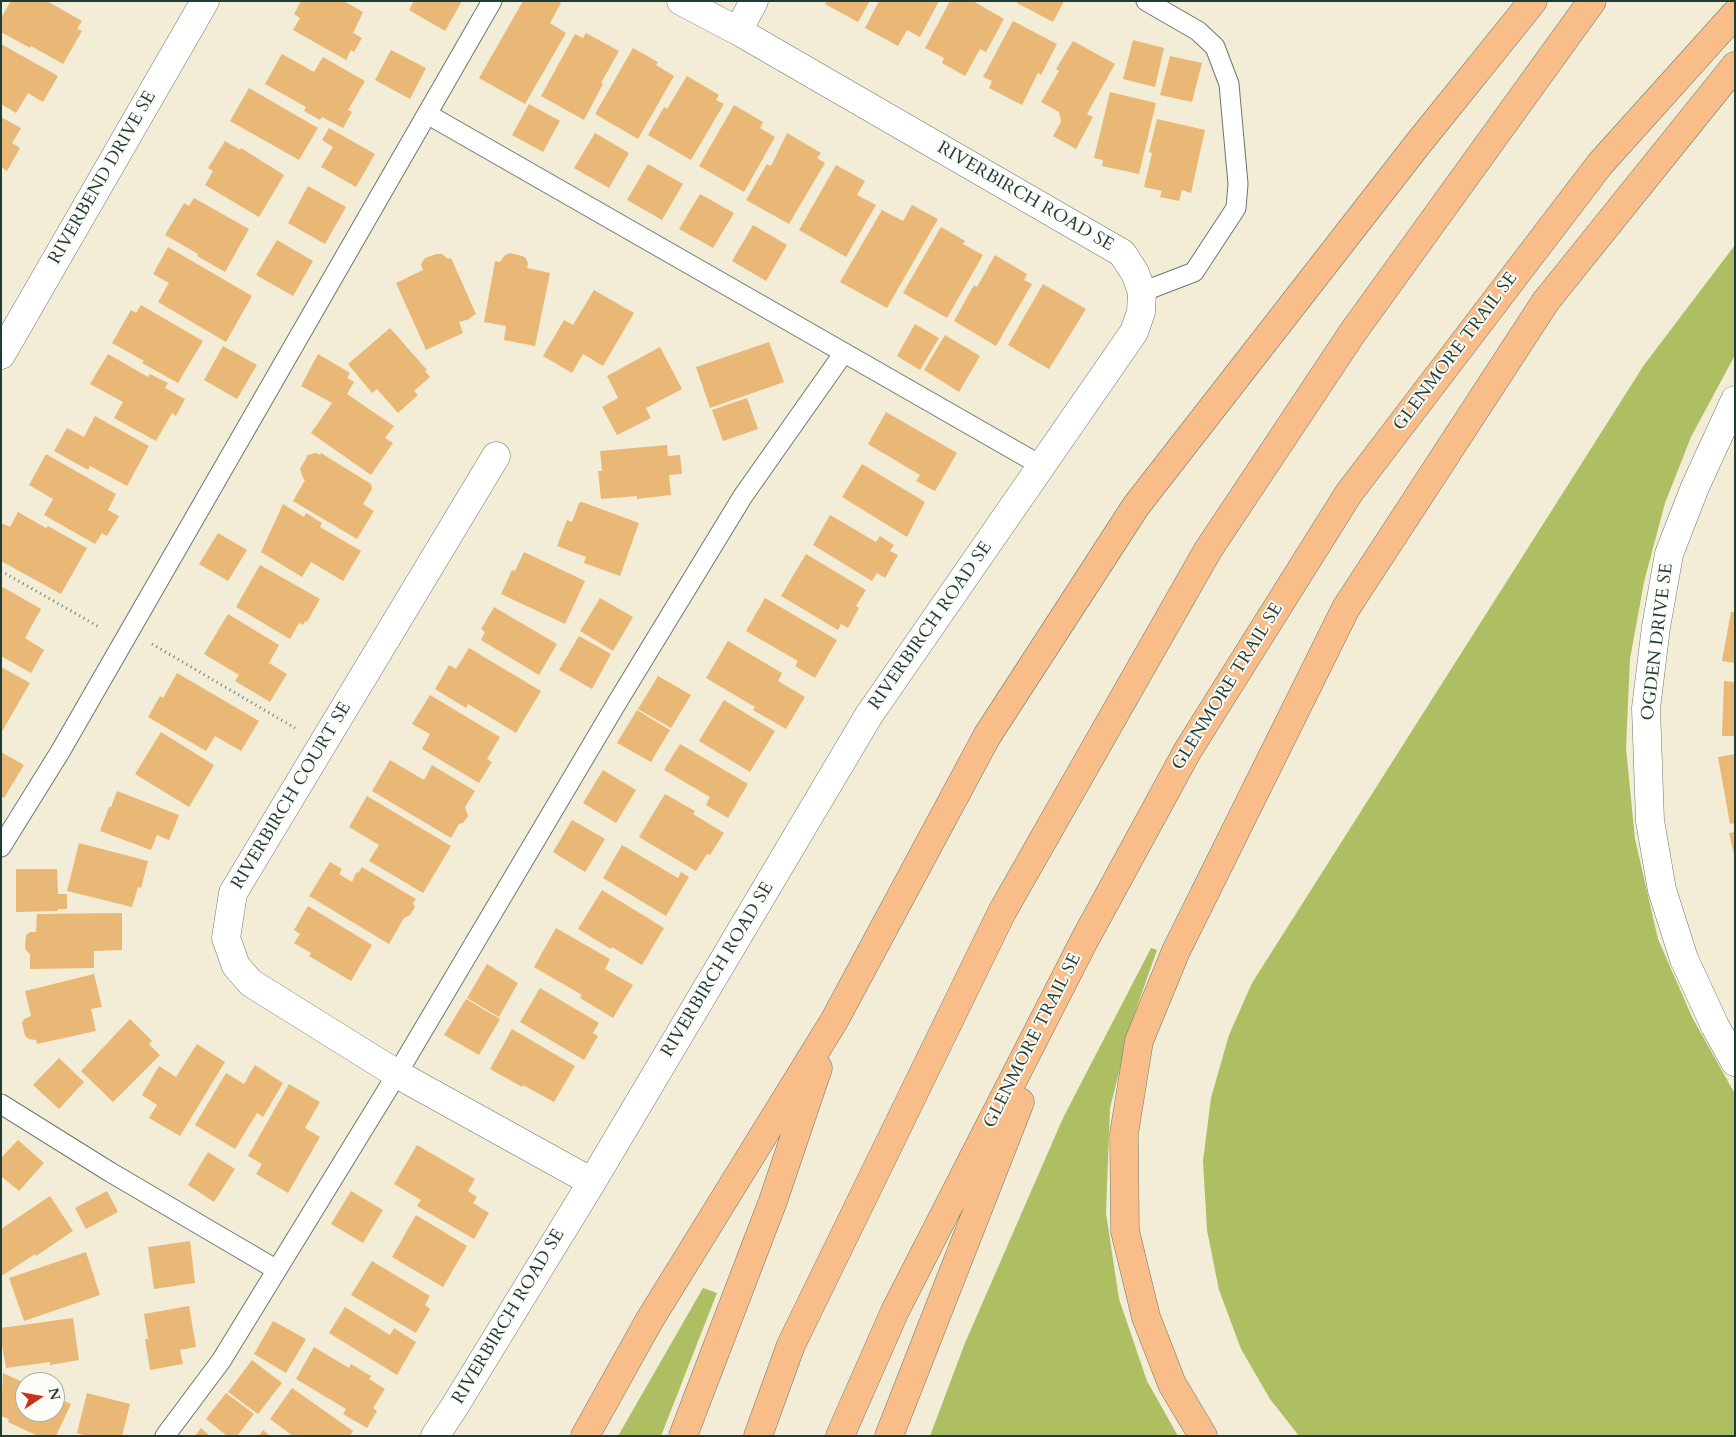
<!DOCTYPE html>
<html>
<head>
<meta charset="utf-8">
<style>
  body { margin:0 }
  #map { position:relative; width:1736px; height:1437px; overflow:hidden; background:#f3ecd6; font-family:Cardo,serif }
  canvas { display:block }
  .frame { position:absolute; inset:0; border:2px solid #1f3d34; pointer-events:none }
  .north { position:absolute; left:15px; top:1372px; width:50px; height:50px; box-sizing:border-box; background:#fdfcf7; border:1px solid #a4b0a9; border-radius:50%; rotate:78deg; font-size:14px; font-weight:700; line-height:20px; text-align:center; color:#1f3d34 }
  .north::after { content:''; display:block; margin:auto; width:18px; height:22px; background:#c8321e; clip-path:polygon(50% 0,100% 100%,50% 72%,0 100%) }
</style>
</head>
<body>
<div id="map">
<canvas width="1736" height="1437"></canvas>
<div class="frame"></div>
<div class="north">N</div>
</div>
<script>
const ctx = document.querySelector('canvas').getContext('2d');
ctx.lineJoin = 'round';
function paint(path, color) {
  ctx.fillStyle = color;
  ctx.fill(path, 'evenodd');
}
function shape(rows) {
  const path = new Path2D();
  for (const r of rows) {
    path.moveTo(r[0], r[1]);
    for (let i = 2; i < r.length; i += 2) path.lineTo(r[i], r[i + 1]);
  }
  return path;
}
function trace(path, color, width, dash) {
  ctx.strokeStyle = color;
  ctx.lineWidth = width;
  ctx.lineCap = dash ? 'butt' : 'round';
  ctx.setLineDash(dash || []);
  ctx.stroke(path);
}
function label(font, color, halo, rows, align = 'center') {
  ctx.font = font + ' Cardo,serif';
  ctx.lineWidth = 4;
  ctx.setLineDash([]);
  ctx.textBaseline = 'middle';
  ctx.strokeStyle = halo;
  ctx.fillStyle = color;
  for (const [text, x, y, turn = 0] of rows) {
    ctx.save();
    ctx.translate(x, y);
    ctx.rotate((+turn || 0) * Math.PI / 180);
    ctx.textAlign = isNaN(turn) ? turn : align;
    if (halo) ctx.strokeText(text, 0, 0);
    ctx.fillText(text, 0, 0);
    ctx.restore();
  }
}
const green = shape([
  [1735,245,1735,355,1691,437,1665,503,1644,582,1630,659,1626,748,1635,839,1658,939,1692,1017,1735,1094,1735,1436,1299,1436,1270,1399,1241,1349,1219,1290,1207,1230,1203,1161,1211,1098,1229,1035,1252,983,1644,365],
  [1151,948,1157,950,1132,1021,1110,1108,1106,1213,1119,1299,1147,1381,1178,1436,930,1436,965,1343,1063,1118],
  [703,1288,717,1293,661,1436,618,1436]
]);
const building = shape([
  [11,1,47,1,82,21,77,29,82,31,63,64,31,46,30,48,1,32,1,18],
  [301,1,344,1,363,12,353,33,362,38,354,52,351,50,346,60,293,30,300,18,294,14],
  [414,1,462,1,445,31,409,10],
  [523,1,558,1,561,3,550,23,566,33,525,104,479,78],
  [827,1,870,1,858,22,825,4],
  [879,1,939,1,920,37,907,30,898,46,865,28],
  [950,1,973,1,1004,19,986,52,980,49,965,76,942,63,944,58,925,48],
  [1018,1,1064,1,1053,22,1017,3],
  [1013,21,1057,44,1041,75,1038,73,1022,105,989,88,992,81,983,77],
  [586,33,619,51,601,83,603,84,584,120,541,96,575,34,583,38],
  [1133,40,1164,48,1155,87,1123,79],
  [1073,41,1115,64,1087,114,1093,117,1076,149,1053,136,1061,122,1059,112,1041,102,1059,71,1056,69],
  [1,44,58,76,43,102,28,93,16,113,1,104],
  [633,48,658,62,656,65,674,76,638,139,595,114],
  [391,50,426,68,410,99,375,80],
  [282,54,314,72,323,57,365,81,348,110,352,112,343,128,322,117,320,120,304,111,306,107,265,84],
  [1170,56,1202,63,1192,102,1160,95],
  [687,76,719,95,716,100,724,104,691,160,648,135,664,107,667,109],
  [249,88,318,128,299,160,230,121],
  [1110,92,1156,103,1139,174,1102,166,1103,160,1094,158],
  [529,104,560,121,543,152,512,135],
  [734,105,763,122,760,128,775,137,744,192,699,166],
  [1,117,21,128,12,143,20,148,7,171,1,167],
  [1157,119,1205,130,1191,193,1182,190,1179,201,1160,197,1162,191,1144,187,1152,153,1149,152],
  [329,128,375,154,356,187,321,167,333,147,322,140],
  [595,133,629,153,609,188,574,168],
  [787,133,821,153,817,158,825,163,789,224,746,200,767,164,771,166],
  [225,141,240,150,241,148,284,175,259,217,205,185,213,171,208,168],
  [648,164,683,184,662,220,627,200],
  [836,165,865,181,857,195,876,205,846,257,799,230],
  [308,186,346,207,325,244,288,223],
  [700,194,734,213,713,248,679,229],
  [194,198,249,229,225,272,197,256,198,254,165,235,184,203,189,206],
  [912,205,938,219,887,308,840,282,882,210,903,221],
  [753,225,787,245,766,281,732,261],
  [941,227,965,241,963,244,983,255,947,318,903,293],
  [277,240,313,261,293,296,256,275],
  [168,247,252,296,226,342,158,302,169,283,153,274],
  [510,253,522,256,526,258,528,264,527,268,550,273,535,346,504,340,506,326,484,322,495,261,500,262,505,255],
  [436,254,442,254,448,259,451,258,476,314,471,317,470,319,459,322,463,333,426,350,396,283,423,270,421,264,425,258],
  [995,255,1027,274,1024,280,1032,284,996,346,954,321,974,285,977,287],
  [1043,284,1086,309,1049,369,1008,345],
  [594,290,634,313,603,366,583,354,572,373,543,356,564,320,573,325],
  [141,305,203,341,178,383,142,363,144,361,112,343,131,310,136,313],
  [915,324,939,338,920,370,897,356],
  [390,328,427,370,425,371,430,377,414,391,418,395,398,413,377,389,372,393,348,364],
  [945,335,980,356,959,392,924,370],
  [769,342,784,382,710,408,696,367],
  [223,346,257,365,237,399,204,380],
  [660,347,682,389,646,408,651,418,617,435,602,407,618,398,607,376],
  [108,354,148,377,150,374,168,383,165,388,185,399,176,416,172,413,156,441,114,418,123,402,90,384],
  [318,354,350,373,347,378,354,382,347,394,394,426,385,438,393,443,371,475,311,433,332,403,301,386],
  [747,398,758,429,723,441,712,410],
  [886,412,957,453,935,491,916,481,920,475,868,444],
  [95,416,149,446,127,486,90,466,88,470,54,451,67,428,84,437],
  [667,445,668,456,680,455,682,474,669,475,671,495,637,499,637,496,601,499,598,471,602,471,600,451],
  [316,453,320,455,321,453,371,484,372,489,363,504,374,511,357,539,293,501,305,480,303,478,300,469,308,455],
  [46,454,116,494,108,510,119,516,107,536,102,533,95,544,44,515,53,499,29,485],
  [862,464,925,502,907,537,842,497],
  [582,502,639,523,620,576,584,563,586,557,557,546,567,520,572,522,579,503],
  [283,504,304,517,306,513,322,523,320,527,361,551,343,581,311,562,302,577,261,552],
  [18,512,46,528,48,526,87,548,61,594,1,561,1,523,10,527],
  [830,515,876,542,880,536,894,545,890,551,898,555,885,578,877,573,872,581,813,545],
  [218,533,247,550,228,581,199,564],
  [524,552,585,581,565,624,501,594,512,570,515,571],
  [806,554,866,590,856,606,859,608,848,628,841,624,838,630,781,596],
  [260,565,320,599,307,622,305,621,303,625,299,623,290,639,236,607],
  [1,586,41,609,25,638,44,650,31,673,1,656],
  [600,598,633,617,613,651,580,631],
  [765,598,837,640,815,678,795,666,798,661,746,631],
  [494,607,557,644,539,675,481,640,485,632,481,629],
  [1731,612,1735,612,1735,663,1722,661],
  [228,614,279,645,269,663,287,674,270,702,235,681,239,675,204,654],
  [579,636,611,654,592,689,559,670],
  [728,641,782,673,778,681,805,697,786,729,753,710,755,707,706,678],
  [469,648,541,691,516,733,468,704,466,708,435,689,449,665,456,669],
  [1,667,30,683,1,733],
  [177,673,259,721,241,751,215,736,206,751,148,717,160,696,163,698],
  [658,676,691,695,671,728,638,709],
  [1724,681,1735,682,1735,736,1722,736],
  [430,695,500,737,487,759,492,762,479,783,422,749,430,734,412,724],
  [724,700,775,731,750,772,699,741],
  [637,710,670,730,651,762,617,743],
  [161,732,214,765,189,807,135,774],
  [680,744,748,784,728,818,706,805,710,797,664,770],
  [1,752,24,765,4,798,1,796],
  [1735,754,1735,823,1730,824,1718,757],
  [390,760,424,780,432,765,475,791,465,807,468,816,463,823,459,824,451,838,372,791],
  [603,770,636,790,616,823,583,803],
  [117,791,179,815,169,840,157,835,151,850,100,831,109,807,111,807],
  [665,794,695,811,693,814,724,833,710,855,707,854,696,871,639,837],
  [367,796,451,846,423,893,369,861,379,845,349,827],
  [572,820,605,839,585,872,553,852],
  [1735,832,1735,854,1734,855,1729,833],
  [79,843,148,861,141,888,138,887,132,907,67,891],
  [622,845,678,878,681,872,689,877,666,916,603,878],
  [330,862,342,869,339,874,352,882,356,873,359,872,362,867,416,899,413,903,415,907,410,915,404,918,389,944,309,896],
  [16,869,57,869,58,894,67,894,67,909,58,909,58,911,16,912],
  [602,890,664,928,642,965,612,947,611,949,578,929],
  [308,906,372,945,351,981,309,956,311,953,294,943,300,934,294,930],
  [122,913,122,950,94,951,94,968,30,969,30,954,25,949,26,935,30,932,36,932,37,914],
  [556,928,610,959,605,969,633,985,613,1018,580,998,582,995,534,967],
  [487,964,518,983,499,1017,467,998],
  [94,974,102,1007,91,1009,96,1031,37,1044,36,1040,29,1039,25,1036,22,1023,24,1019,31,1016,25,991],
  [540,988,599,1023,593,1033,598,1036,584,1060,520,1022],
  [466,999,500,1019,479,1055,444,1035],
  [130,1019,152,1041,149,1044,160,1055,113,1102,81,1071],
  [512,1029,575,1066,554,1102,523,1085,522,1087,490,1069],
  [197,1044,225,1062,180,1136,149,1118,157,1105,142,1095,159,1066,176,1077],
  [59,1058,84,1082,59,1109,33,1085],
  [255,1065,283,1083,263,1117,257,1113,235,1149,195,1125,226,1073,244,1084],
  [289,1084,320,1102,305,1128,320,1137,288,1193,256,1174,262,1164,248,1156],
  [18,1140,44,1163,19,1191,1,1176,1,1158],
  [417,1145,475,1179,468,1191,477,1197,473,1203,489,1213,474,1239,417,1206,421,1200,394,1184],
  [208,1152,235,1169,214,1202,188,1185],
  [107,1191,118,1212,86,1229,75,1208],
  [351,1191,383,1210,363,1243,331,1224],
  [50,1196,73,1231,36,1256,35,1254,3,1275,1,1272,1,1229],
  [416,1215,467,1246,443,1287,392,1257],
  [190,1241,195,1283,154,1289,148,1247],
  [86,1252,100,1295,24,1321,9,1278],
  [372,1261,430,1296,425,1305,430,1309,416,1333,351,1295],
  [189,1306,196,1347,180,1350,183,1364,150,1370,145,1339,148,1339,144,1314],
  [345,1307,390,1335,394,1328,416,1342,397,1375,329,1333],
  [73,1318,79,1360,50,1365,50,1362,6,1368,1,1340,1,1328],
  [273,1321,306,1339,286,1373,254,1354],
  [314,1347,349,1368,351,1364,371,1376,369,1379,385,1389,373,1408,377,1411,367,1428,343,1414,346,1409,296,1379],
  [252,1360,282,1383,258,1414,228,1392],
  [3,1373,25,1383,25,1412,55,1412,55,1397,71,1404,56,1436,38,1436,8,1422,9,1419,1,1416],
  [292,1388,353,1431,350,1436,293,1436,270,1419],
  [87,1393,130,1404,122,1436,87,1436,77,1433],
  [226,1393,254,1414,237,1436,227,1436,206,1419],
  [201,1428,210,1436,195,1436],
  [263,1430,270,1436,259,1436]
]);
const path = shape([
  [1,571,101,628],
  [152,644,295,728]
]);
const service = shape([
  [427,114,1042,466],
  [1142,292,1194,272,1236,208,1238,184,1229,84,1215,47,1198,31,1146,1],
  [1,847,60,752,492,1],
  [1,1104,110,1172,277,1270],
  [165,1436,221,1361,397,1074,615,706,743,496,843,354]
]);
const minor = shape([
  [738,31,754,1],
  [1735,400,1695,487,1669,554,1656,627,1646,708,1650,821,1662,890,1684,959,1715,1026,1735,1062],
  [496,456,233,893,226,938,236,966,251,983,397,1074,592,1182],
  [435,1436,453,1409,592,1182,869,715,1134,332,1141,312,1142,292,1135,273,1122,253,738,31,681,1]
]);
const tertiary = shape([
  [1,355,205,1]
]);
const motorway = shape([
  [585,1436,649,1321,834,1021,987,736,1136,506,1417,145,1533,1],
  [683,1436,773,1201,818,1068],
  [758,1436,791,1345,1002,912,1208,550,1353,332,1592,1],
  [840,1436,895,1311,1084,941,1188,750,1349,493,1600,164,1735,14],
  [889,1436,1020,1102],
  [1203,1436,1172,1384,1146,1317,1125,1231,1124,1134,1139,1041,1176,951,1346,608,1546,301,1735,66]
]);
const streetNames = [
  ["RIVERBEND DRIVE SE",103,178,-60],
  ["RIVERBIRCH ROAD SE",1025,197,30],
  ["GLENMORE TRAIL SE",1456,352,-53],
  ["RIVERBIRCH ROAD SE",931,626,-55],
  ["OGDEN DRIVE SE",1658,642,-83],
  ["GLENMORE TRAIL SE",1228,687,-58],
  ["RIVERBIRCH COURT SE",292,796,-59],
  ["RIVERBIRCH ROAD SE",718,970,-59],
  ["GLENMORE TRAIL SE",1033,1041,-63],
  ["RIVERBIRCH ROAD SE",509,1317,-59]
];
paint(green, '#adbf62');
paint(building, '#e9b876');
trace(service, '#697a6d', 21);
trace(minor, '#697a6d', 29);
trace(tertiary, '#697a6d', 29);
trace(motorway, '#697a6d', 29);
trace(path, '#697a6d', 3, [1, 4]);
trace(service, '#fff', 19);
trace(minor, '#fff', 28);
trace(tertiary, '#fff', 28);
trace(motorway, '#f8bd89', 28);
label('18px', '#1f3d34', '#fdfcf7', streetNames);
</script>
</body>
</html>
